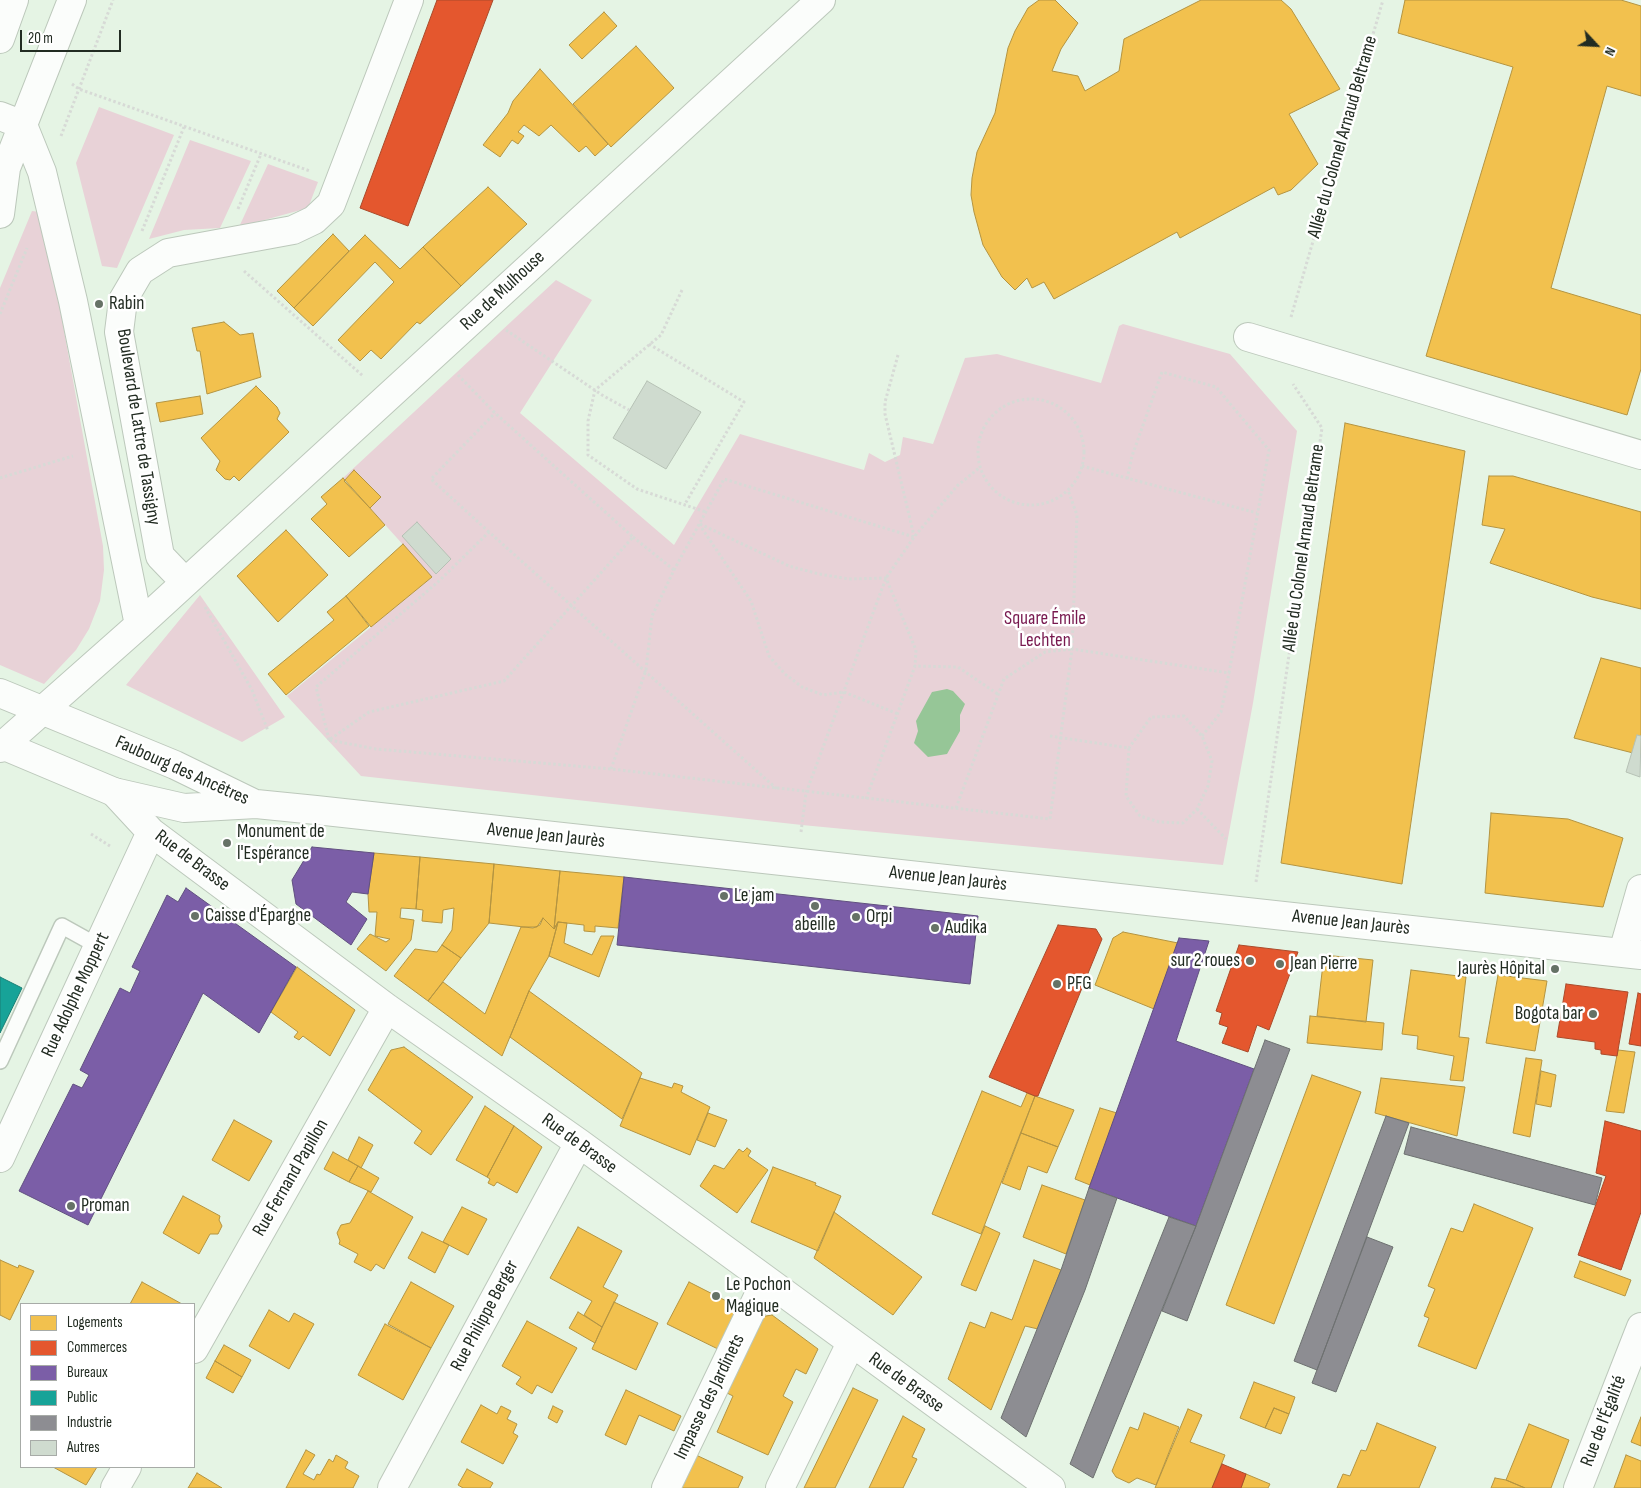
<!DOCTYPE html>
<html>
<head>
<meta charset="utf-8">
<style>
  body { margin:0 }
  #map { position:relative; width:1641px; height:1488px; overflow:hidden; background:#e5f4e4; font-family:"Sofia Sans Condensed",sans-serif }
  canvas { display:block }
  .legend { position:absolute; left:20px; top:1303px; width:175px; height:165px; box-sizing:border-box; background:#fff; border:1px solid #a7aba7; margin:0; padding:6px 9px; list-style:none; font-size:15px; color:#222c22 }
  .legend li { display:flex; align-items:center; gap:10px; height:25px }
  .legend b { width:25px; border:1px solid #a7aba7 }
  .north { position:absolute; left:1571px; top:20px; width:50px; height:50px; -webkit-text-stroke:4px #fff; paint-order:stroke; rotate:115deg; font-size:14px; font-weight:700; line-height:20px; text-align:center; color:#222c22 }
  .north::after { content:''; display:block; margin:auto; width:18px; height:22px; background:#222c22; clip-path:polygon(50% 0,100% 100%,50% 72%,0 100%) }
  .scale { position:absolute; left:20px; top:30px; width:101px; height:22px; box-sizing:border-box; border:2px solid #222c22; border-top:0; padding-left:6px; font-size:15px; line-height:18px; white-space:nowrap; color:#222c22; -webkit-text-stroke:4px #fff; paint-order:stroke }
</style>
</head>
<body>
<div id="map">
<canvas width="1641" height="1488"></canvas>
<ul class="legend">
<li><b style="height:14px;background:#f2c14e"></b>Logements</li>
<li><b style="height:14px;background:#e4572e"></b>Commerces</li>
<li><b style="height:14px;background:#7b5ea7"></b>Bureaux</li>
<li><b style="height:14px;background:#17a398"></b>Public</li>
<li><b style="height:14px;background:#8d8d92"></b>Industrie</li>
<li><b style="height:14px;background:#cfdbcf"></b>Autres</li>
</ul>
<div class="north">N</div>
<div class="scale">20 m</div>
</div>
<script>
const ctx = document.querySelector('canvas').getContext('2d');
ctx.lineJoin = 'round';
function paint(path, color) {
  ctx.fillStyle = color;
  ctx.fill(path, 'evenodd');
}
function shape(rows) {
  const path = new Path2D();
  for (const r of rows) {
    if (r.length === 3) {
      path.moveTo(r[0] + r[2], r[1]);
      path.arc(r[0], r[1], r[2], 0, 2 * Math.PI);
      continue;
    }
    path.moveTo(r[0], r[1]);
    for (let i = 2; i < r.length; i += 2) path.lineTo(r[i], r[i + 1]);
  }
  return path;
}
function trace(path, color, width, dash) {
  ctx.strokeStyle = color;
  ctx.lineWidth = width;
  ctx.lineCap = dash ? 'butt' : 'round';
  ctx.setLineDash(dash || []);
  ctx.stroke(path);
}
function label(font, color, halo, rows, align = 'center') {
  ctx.font = font + ' "Sofia Sans Condensed",sans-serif';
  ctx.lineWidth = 5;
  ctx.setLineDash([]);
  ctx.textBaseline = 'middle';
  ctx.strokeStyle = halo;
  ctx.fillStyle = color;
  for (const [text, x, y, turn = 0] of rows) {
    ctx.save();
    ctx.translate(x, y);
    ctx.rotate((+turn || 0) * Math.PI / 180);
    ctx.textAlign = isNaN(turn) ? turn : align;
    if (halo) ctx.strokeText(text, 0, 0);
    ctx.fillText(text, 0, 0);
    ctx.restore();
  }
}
const green = shape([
  [99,107,174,135,117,268,102,266,76,163],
  [190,140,251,161,220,228,184,230,149,239],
  [268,164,318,182,308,208,239,227],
  [32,211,40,212,59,303,103,546,104,570,100,601,89,629,76,650,44,684,0,665,0,288],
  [556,280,592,300,520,413,674,545,740,434,864,470,869,453,885,462,900,455,903,437,933,444,965,358,997,354,1101,383,1119,326,1123,324,1230,354,1297,431,1253,703,1223,865,802,825,361,776,287,696,432,577,370,508,381,497,354,470,344,481,343,478],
  [200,595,285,717,242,742,126,685]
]);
const water = shape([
  [947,689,953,691,965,704,960,715,960,731,947,754,928,757,914,743,918,731,916,721,932,692]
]);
const homes = shape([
  [1039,0,1055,0,1078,23,1061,49,1052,71,1078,76,1085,91,1119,71,1124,39,1201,0,1281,0,1291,9,1340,89,1289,114,1318,164,1291,190,1278,195,1274,187,1180,238,1177,232,1054,299,1044,282,1032,288,1027,278,1015,290,1002,277,983,245,974,212,971,195,972,178,977,152,995,113,1008,48,1015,31,1028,8,1039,0],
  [1405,0,1621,0,1641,6,1641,96,1607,86,1551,288,1641,315,1641,369,1627,415,1426,356,1513,67,1398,33,1405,0],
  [604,12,617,26,582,59,569,45,604,12],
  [636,46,674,88,611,147,573,104,636,46],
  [540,69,608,144,595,156,586,146,579,152,551,125,539,136,524,125,518,132,524,136,518,144,512,140,500,157,483,145,508,113,513,101,540,69],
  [488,187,527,224,461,286,423,247,488,187],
  [333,234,349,251,294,308,277,291,333,234],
  [365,235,400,269,423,247,461,286,420,324,417,322,381,359,371,350,360,361,338,340,394,282,375,262,313,326,294,308,365,235],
  [224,322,240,335,253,333,261,377,207,394,200,351,197,351,192,328,224,322],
  [256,386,277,407,280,413,277,419,289,432,239,481,234,476,230,480,225,479,216,470,220,461,201,438,256,386],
  [200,396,203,414,160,422,156,403,200,396],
  [1345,423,1465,451,1402,884,1281,863,1345,423],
  [354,470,381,497,370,508,344,481,354,470],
  [1489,476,1513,476,1641,512,1641,609,1592,597,1490,563,1505,529,1482,525,1489,476],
  [343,478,385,525,349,557,311,519,327,504,321,497,343,478],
  [286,530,328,575,278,622,237,576,286,530],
  [403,544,432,577,371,627,346,596,403,544],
  [346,596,369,626,286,695,268,674,334,620,327,612,346,596],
  [1601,658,1641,668,1641,755,1574,738,1601,658],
  [1491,813,1568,819,1623,838,1603,907,1485,893,1491,813],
  [374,853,420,857,416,909,401,908,400,918,414,920,411,940,386,971,357,949,370,934,386,942,390,939,375,936,377,912,369,912,368,894,374,853],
  [420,857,494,864,489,923,461,958,442,945,452,930,454,908,443,910,442,923,422,921,423,910,416,909,420,857],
  [494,864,560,871,554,929,543,918,540,925,533,928,489,923,494,864],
  [560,871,624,877,618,928,595,926,595,932,584,931,584,925,558,922,554,929,560,871],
  [543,918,554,929,558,922,549,956,529,991,502,1056,428,1001,443,982,485,1014,521,927,537,927,543,918],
  [558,922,567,923,564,943,592,955,601,936,614,936,599,977,549,956,558,922],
  [1123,932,1178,943,1154,1009,1095,985,1113,938,1123,932],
  [442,945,461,958,428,1001,394,976,415,949,437,952,442,945],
  [1324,955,1373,960,1366,1022,1317,1016,1324,955],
  [297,967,355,1010,330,1056,303,1036,299,1040,294,1037,298,1032,271,1012,297,967],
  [1411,970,1466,977,1459,1037,1469,1038,1463,1081,1450,1080,1454,1056,1417,1049,1418,1036,1402,1034,1411,970],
  [1498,975,1547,981,1535,1051,1486,1043,1498,975],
  [529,991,642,1073,622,1119,510,1037,529,991],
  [1310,1016,1384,1023,1382,1050,1307,1043,1310,1016],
  [404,1047,473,1097,431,1155,414,1143,422,1131,368,1090,391,1050,404,1047],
  [1618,1050,1635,1052,1624,1113,1606,1111,1618,1050],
  [1526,1058,1542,1060,1530,1137,1513,1133,1526,1058],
  [1541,1071,1556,1075,1551,1107,1536,1104,1541,1071],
  [1312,1075,1361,1092,1274,1324,1226,1305,1312,1075],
  [640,1078,672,1088,674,1083,683,1086,681,1092,710,1107,690,1155,620,1126,640,1078],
  [1381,1078,1465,1087,1457,1136,1375,1113,1381,1078],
  [982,1091,1021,1107,1027,1093,1035,1096,981,1234,932,1214,982,1091],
  [1035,1096,1074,1110,1058,1147,1021,1133,1035,1096],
  [485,1106,514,1126,487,1177,456,1160,485,1106],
  [1100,1108,1117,1113,1090,1185,1075,1179,1100,1108],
  [708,1113,727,1120,715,1147,697,1140,708,1113],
  [234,1120,272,1141,249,1181,212,1160,234,1120],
  [514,1126,542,1147,517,1193,497,1182,494,1186,488,1183,490,1179,487,1177,514,1126],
  [1021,1133,1058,1147,1047,1173,1028,1166,1020,1190,1002,1183,1021,1133],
  [359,1137,373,1145,361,1168,348,1160,359,1137],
  [747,1148,751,1151,748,1156,768,1170,737,1213,700,1186,714,1165,724,1169,739,1149,743,1152,747,1148],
  [333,1152,358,1166,349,1182,324,1169,333,1152],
  [358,1166,379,1178,371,1192,349,1182,358,1166],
  [773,1167,816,1183,815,1185,841,1196,818,1251,751,1222,773,1167],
  [1042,1185,1085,1200,1066,1254,1023,1237,1042,1185],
  [368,1191,413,1217,384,1269,376,1264,371,1271,354,1262,358,1254,339,1244,340,1241,337,1233,341,1225,350,1223,368,1191],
  [183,1196,220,1216,219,1220,222,1226,218,1234,210,1234,199,1254,163,1233,183,1196],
  [1474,1204,1533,1228,1476,1369,1418,1346,1429,1318,1424,1316,1435,1289,1428,1286,1451,1228,1463,1232,1474,1204],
  [462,1207,487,1219,468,1255,443,1242,462,1207],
  [834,1212,922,1277,893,1315,814,1258,834,1212],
  [985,1226,1000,1233,976,1291,961,1285,985,1226],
  [578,1227,622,1251,603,1287,618,1295,602,1327,584,1315,592,1301,550,1278,578,1227],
  [422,1232,449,1245,435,1273,408,1258,422,1232],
  [0,1260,18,1268,19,1265,34,1271,10,1320,0,1315,0,1260],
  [1034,1260,1061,1270,1038,1329,1025,1326,991,1410,948,1379,970,1322,985,1328,991,1312,1012,1320,1034,1260],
  [1580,1261,1631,1280,1625,1296,1574,1277,1580,1261],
  [142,1282,182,1304,130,1304,142,1282],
  [411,1282,454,1306,431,1348,388,1324,411,1282],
  [689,1282,744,1310,722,1351,667,1324,689,1282],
  [614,1302,658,1323,636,1370,592,1349,614,1302],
  [269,1310,289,1322,294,1313,314,1324,289,1369,249,1346,269,1310],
  [578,1312,602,1327,595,1343,569,1328,578,1312],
  [772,1315,818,1349,806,1374,796,1369,783,1396,793,1402,768,1455,717,1432,733,1396,725,1392,760,1317,772,1315],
  [527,1321,577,1348,552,1393,537,1385,532,1394,516,1384,521,1377,502,1366,527,1321],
  [385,1324,431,1348,403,1400,358,1375,385,1324],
  [224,1345,251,1360,242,1377,215,1361,224,1345],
  [215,1361,242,1377,233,1393,206,1378,215,1361],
  [1254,1382,1295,1397,1289,1414,1274,1408,1265,1428,1240,1418,1254,1382],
  [853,1388,878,1400,835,1488,804,1488,853,1388],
  [626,1390,681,1416,674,1431,639,1415,626,1445,605,1435,626,1390],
  [481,1405,497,1414,501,1406,511,1411,507,1419,517,1424,513,1433,518,1436,503,1464,461,1442,481,1405],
  [553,1406,563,1411,557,1423,548,1418,553,1406],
  [1274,1408,1289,1414,1281,1434,1265,1428,1274,1408],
  [1188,1409,1202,1415,1190,1442,1225,1455,1212,1488,1155,1488,1188,1409],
  [1144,1413,1179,1427,1156,1485,1137,1478,1129,1483,1116,1477,1112,1471,1130,1427,1138,1430,1144,1413],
  [903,1416,925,1429,912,1457,917,1459,903,1488,869,1488,903,1416],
  [1641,1417,1641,1446,1631,1442,1641,1417],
  [1377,1423,1436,1447,1419,1488,1337,1488,1343,1474,1350,1476,1361,1450,1366,1451,1377,1423],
  [1529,1424,1569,1440,1551,1488,1525,1488,1506,1480,1529,1424],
  [306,1450,315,1455,303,1474,314,1480,317,1474,320,1475,329,1459,333,1462,336,1455,348,1462,345,1468,359,1476,353,1488,286,1488,306,1450],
  [696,1455,743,1477,738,1488,680,1488,696,1455],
  [1626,1455,1641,1461,1641,1488,1614,1488,1626,1455],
  [53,1467,97,1467,86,1485,53,1467],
  [467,1469,493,1483,490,1488,463,1488,458,1485,467,1469],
  [197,1473,222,1488,188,1488,197,1473],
  [1246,1474,1270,1484,1268,1488,1241,1488,1246,1474],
  [1495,1478,1506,1480,1525,1488,1491,1488,1495,1478]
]);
const shops = shape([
  [437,0,493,0,408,226,360,208,437,0],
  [1058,925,1096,929,1102,939,1038,1096,1035,1096,989,1077,1058,925],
  [1239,945,1298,952,1269,1030,1257,1025,1248,1052,1222,1043,1228,1027,1219,1024,1222,1013,1216,1011,1239,945],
  [1566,984,1628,992,1617,1056,1601,1054,1601,1050,1595,1049,1595,1042,1557,1037,1566,984],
  [1638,993,1641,994,1641,1046,1629,1044,1638,993],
  [1605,1121,1641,1131,1641,1212,1621,1270,1578,1255,1606,1176,1596,1173,1605,1121],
  [1222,1464,1246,1474,1241,1488,1212,1488,1222,1464]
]);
const offices = shape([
  [312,847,374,853,368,894,352,892,346,902,367,919,351,945,296,904,292,880,312,847],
  [624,877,978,916,970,984,617,945,624,877],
  [186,888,296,967,259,1033,203,993,88,1225,19,1191,73,1084,82,1088,89,1075,80,1070,120,988,130,993,140,971,132,967,167,895,178,902,186,888],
  [1179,938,1209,941,1176,1041,1254,1069,1196,1226,1089,1188,1179,938]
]);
const public = shape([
  [0,977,22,988,0,1033,0,977]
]);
const industry = shape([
  [1265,1040,1290,1049,1187,1321,1162,1311,1196,1226,1265,1040],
  [1386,1116,1409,1123,1317,1370,1294,1361,1386,1116],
  [1411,1127,1602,1178,1595,1205,1404,1154,1411,1127],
  [1089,1188,1117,1198,1085,1290,1026,1437,1001,1418,1061,1270,1089,1188],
  [1169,1217,1196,1226,1093,1478,1070,1464,1169,1217],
  [1367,1237,1393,1247,1336,1392,1312,1383,1367,1237]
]);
const building = shape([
  [647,381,701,412,666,469,613,438,647,381],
  [417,522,451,559,436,574,402,536,417,522],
  [1637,735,1641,736,1640,777,1626,772,1637,735]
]);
const path = shape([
  [72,84,79,89,310,171],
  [61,136,113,0],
  [238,209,261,154],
  [142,231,184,127],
  [244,271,363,376],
  [682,290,661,335,595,390,588,421,588,455,637,489,706,512],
  [0,314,27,248],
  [1291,317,1383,0],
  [506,330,602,395,629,410],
  [649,344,744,402,685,504],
  [898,355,885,402,885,414,914,536],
  [458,375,495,413,633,537,504,681,369,712,329,740,376,749,611,769,1050,819,1072,649,1229,673,1269,450,1216,387,1162,372,1132,456,1127,479],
  [1031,452,53],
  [1082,466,1257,513],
  [0,478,73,456],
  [699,524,751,601,769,656,785,674,802,687,823,695,844,692,898,714],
  [700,524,789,566,819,574,849,579,886,578,916,650,915,666],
  [489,532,431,479,495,413],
  [633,537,674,570],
  [205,607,252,690,268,731],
  [1050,736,1129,748,1126,796,1140,816,1159,822,1183,823,1197,809,1208,786,1212,761,1202,736,1184,716,1151,717,1129,748],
  [1202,736,1221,712,1229,673],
  [329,740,316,687,439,581,489,532,777,789],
  [611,769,646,670,652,616,674,570,724,479,914,537],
  [866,799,915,666,958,667,999,695],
  [956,808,1004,679,1045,652,1072,649,1077,515,1068,490],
  [1197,809,1226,839],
  [801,832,806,793,886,578,914,537,957,486,979,468],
  [91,834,110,846],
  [1256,882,1322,428,1293,384]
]);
const lane = shape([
  [0,1061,62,926,98,946]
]);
const street = shape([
  [23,125,42,172,73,301,139,625],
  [1248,337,1641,455],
  [185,582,160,556,119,332,123,300,140,271,168,253,293,230,314,220,331,204,409,0],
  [0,748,139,625,821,0],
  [114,792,151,832,387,1008,579,1143,1051,1488],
  [1623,952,1641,889],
  [0,1158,151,832],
  [194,1349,387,1008],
  [115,1488,127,1467],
  [392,1488,579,1143],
  [666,1488,766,1280],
  [780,1488,851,1343],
  [1578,1488,1641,1327]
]);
const secondary = shape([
  [0,116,23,125],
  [0,693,175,765,253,803],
  [0,744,114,792,184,808,256,804,316,810,1641,955]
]);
const primary = shape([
  [0,39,14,0],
  [0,214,6,168,72,0]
]);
const markers = [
  [99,304,5,"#667266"],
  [227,843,5,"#667266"],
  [724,896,5,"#667266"],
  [815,906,5,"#667266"],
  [195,916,5,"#667266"],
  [856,917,5,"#667266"],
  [935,928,5,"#667266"],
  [1250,961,5,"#667266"],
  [1280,964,5,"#667266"],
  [1555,969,5,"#667266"],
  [1057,984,5,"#667266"],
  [1593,1014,5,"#667266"],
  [71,1206,5,"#667266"],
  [716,1296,5,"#667266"]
];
const streetNames = [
  ["Allée du Colonel Arnaud Beltrame",1343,137,-74],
  ["Rue de Mulhouse",503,291,-43],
  ["Boulevard de Lattre de Tassigny",138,427,81],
  ["Allée du Colonel Arnaud Beltrame",1304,548,-82],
  ["Faubourg des Ancêtres",182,771,24],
  ["Avenue Jean Jaurès",546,836,6],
  ["Rue de Brasse",192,861,37],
  ["Avenue Jean Jaurès",948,879,6],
  ["Avenue Jean Jaurès",1351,923,6],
  ["Rue Adolphe Moppert",76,995,-65],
  ["Rue de Brasse",579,1144,36],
  ["Rue Fernand Papillon",291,1178,-60],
  ["Rue Philippe Berger",485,1316,-62],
  ["Rue de Brasse",906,1383,36],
  ["Impasse des Jardinets",710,1397,-64],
  ["Rue de l'Égalité",1604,1421,-69]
];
const poiNames = [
  ["Rabin",109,304],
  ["Monument de",237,832],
  ["l'Espérance",237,854],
  ["Le jam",734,896],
  ["Caisse d'Épargne",205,916],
  ["Orpi",866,917],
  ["abeille",815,925,"center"],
  ["Audika",945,928],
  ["sur 2 roues",1240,961,"right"],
  ["Jean Pierre",1290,964],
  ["Jaurès Hôpital",1545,969,"right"],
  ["PFG",1067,984],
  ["Bogota bar",1583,1014,"right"],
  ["Proman",81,1206],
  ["Le Pochon",726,1285],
  ["Magique",726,1307]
];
const parkNames = [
  ["Square Émile",1045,619],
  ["Lechten",1045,641]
];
paint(green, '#e8d2d7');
paint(water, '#96c697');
paint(homes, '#f2c14e');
trace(homes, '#b49441', 1);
paint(shops, '#e4572e');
trace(shops, '#aa4a2a', 1);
paint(offices, '#7b5ea7');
trace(offices, '#604f7f', 1);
paint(public, '#17a398');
trace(public, '#1a7f75', 1);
paint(industry, '#8d8d92');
trace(industry, '#6d7070', 1);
paint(building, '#cfdbcf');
trace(building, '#b6c1b5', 1);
trace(lane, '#bcc8bb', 18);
trace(street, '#bcc8bb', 30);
trace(secondary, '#bcc8bb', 30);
trace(primary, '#bcc8bb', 30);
trace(path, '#d7dad6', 3, [2.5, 2.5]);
trace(lane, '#fbfdfb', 15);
trace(street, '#fbfdfb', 28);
trace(secondary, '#fbfdfb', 28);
trace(primary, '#fbfdfb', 28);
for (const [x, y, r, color] of markers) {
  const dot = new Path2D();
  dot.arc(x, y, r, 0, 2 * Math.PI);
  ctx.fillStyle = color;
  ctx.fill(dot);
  trace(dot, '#fff', 2);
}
label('19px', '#222c22', '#fff', streetNames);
label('19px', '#222c22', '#fff', poiNames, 'left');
label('19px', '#78194f', '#fff', parkNames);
</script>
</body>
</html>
